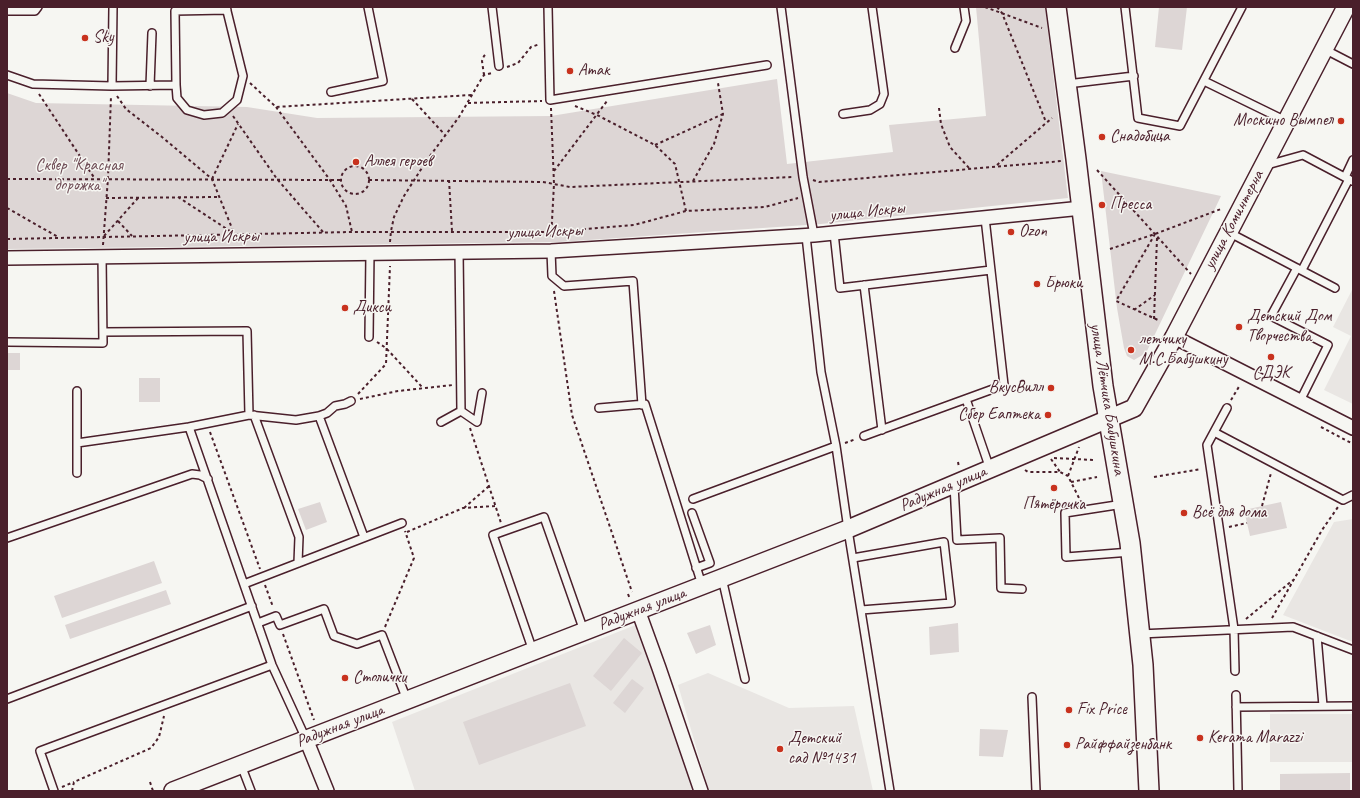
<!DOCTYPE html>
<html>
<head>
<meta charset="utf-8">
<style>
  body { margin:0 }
  #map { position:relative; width:1360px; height:798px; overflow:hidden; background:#f6f6f2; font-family:Caveat,sans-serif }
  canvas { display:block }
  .frame { position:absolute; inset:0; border:8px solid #4a1f2b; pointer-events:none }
</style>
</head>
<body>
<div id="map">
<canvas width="1360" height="798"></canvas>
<div class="frame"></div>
</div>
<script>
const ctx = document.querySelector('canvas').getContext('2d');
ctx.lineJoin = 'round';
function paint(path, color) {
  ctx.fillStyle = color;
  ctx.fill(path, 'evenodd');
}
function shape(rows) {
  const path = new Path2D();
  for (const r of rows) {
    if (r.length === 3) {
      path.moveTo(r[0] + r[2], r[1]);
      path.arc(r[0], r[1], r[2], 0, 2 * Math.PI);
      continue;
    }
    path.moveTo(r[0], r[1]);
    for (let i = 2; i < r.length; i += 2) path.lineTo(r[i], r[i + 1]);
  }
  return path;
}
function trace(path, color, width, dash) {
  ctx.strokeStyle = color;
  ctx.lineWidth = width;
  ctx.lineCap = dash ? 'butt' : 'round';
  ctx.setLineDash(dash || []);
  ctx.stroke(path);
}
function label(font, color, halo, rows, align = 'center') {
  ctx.font = font + ' Caveat,sans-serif';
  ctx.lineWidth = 3;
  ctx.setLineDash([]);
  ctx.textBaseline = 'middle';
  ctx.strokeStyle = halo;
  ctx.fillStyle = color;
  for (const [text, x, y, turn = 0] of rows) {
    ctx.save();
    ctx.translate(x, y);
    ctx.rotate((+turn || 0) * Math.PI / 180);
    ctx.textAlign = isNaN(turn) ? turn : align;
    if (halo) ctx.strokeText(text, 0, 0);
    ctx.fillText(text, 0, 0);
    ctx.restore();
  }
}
const built = shape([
  [1353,288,1353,404,1324,390,1351,336,1333,327],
  [1353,519,1353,642,1283,615,1334,522],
  [638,624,693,791,415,791,392,722],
  [708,673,789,708,854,706,873,791,709,791,678,685],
  [1270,714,1353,714,1353,762,1270,762]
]);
const green = shape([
  [976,7,1045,7,1068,198,821,224,559,242,7,249,7,93,36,103,247,107,317,118,551,116,777,79,787,164,893,152,889,125,986,116],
  [1159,7,1187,7,1182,50,1155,47],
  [1101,171,1221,196,1146,353,1134,360,1127,356,1124,348,1117,308],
  [7,353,20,353,20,370,7,370],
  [139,378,160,378,160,402,139,402],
  [320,502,327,522,306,530,298,509],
  [1281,502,1287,528,1250,536,1244,510],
  [154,561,162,583,62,618,54,596],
  [166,590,171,604,70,639,65,625],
  [958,623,959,652,930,655,929,627],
  [710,625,716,645,696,654,687,633],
  [624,638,642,653,611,691,593,676],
  [632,679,644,688,625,713,613,703],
  [570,683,586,726,479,765,463,722],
  [980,729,1008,730,1003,757,979,756],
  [1350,773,1350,791,1280,791,1280,774]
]);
const path = shape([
  [985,7,1042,28],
  [997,7,1002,13,1046,122],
  [507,67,518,63,531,47,540,44],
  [484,75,482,61,484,56,487,53],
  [250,83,276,107,471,95],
  [39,94,95,179],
  [117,96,126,109,162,137,212,179,234,233],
  [412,99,446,136],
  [468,103,542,101],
  [575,106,597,115,655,145,675,164,686,211],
  [276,107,330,180,346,206,352,232],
  [551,108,554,184,551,239],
  [939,108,941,124,950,147,969,168],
  [233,116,277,179,323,232],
  [655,145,723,114],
  [997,165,1052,118],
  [355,180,14],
  [1097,170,1191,274],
  [554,171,607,101],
  [7,179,341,180],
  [212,179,238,124],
  [369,180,543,182,570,187,793,177],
  [449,180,452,231],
  [813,180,819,182,1062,161],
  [693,181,714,144,723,114,718,83],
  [178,197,233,233],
  [106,198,219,197],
  [7,208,58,237],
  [118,221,132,236],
  [1155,234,1116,301,1158,320],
  [104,236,138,198],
  [7,239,352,232,552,232,634,225,686,211,765,207,798,198],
  [390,242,391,231,394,217,404,196,427,160,459,117,479,83,484,75,492,73],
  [103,245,108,178,111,96],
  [1110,249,1155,234,1221,209],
  [554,291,572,415,632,592],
  [1134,310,1155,295],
  [1154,319,1157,238],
  [377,342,386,348,423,388],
  [358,394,386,364,390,266],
  [360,399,398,391,453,385],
  [1231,400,1240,385],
  [1321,427,1353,444],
  [470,428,501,523],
  [210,432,260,569],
  [845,443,856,439],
  [1054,458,1094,460],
  [1051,459,1060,472],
  [958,462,959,467],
  [1025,470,1028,472,1060,472,1068,476,1081,502],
  [1068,476,1079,447],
  [1154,477,1201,469],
  [1071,482,1097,477],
  [1262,506,1271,473],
  [464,508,489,486],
  [1229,527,1247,523],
  [407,532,463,508,495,506],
  [265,585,273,607],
  [628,594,630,599],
  [1272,618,1322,530,1338,507],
  [1246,619,1293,580],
  [385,627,414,558,405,531],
  [283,634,314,720],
  [150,782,153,791],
  [62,787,74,782],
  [72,791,74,782,151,748,159,737,164,716]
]);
const service = shape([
  [492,7,499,66],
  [548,7,550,100,767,65],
  [781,7,803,177,814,235],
  [1125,7,1138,118,1180,126,1242,7],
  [7,11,35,11,38,7],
  [955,48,966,21,964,7],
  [1324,49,1353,64],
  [7,75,33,84,112,86,113,7],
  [1204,81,1286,121],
  [1067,84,1134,76],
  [176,85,177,98,187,110,204,115,222,113,237,100,243,76,226,7],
  [112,86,176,85,175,11,227,10],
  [150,86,152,33],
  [331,92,383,81,368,7],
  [843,114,870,110,880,104,884,94,872,7],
  [1267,165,1303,155,1352,181],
  [1345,177,1353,160],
  [1228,232,1335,288],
  [834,233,840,288,991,270],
  [806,236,821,372,836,446,849,536,890,791],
  [551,251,552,276,564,286,633,281,642,405],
  [1297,268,1271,316,1328,345,1300,401],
  [1302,270,1349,179],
  [864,285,882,430],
  [103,332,247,331,249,415],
  [369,337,370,252],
  [7,342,103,343,102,256],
  [966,399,990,469],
  [599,408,645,404,702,585],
  [1227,408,1207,445,1234,629,1235,671],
  [461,411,477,422,482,393],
  [254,415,299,537,298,563],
  [319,416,364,537],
  [441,422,461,411,459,251],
  [1214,432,1343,500,1353,495],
  [864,436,1004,385,985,218],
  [77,443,189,427],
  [77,473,77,391],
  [954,485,957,540,1000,538,1001,588,1022,589],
  [693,499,836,446],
  [1123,504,1065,513,1066,557,1131,552],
  [692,513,710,563,696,568],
  [7,538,192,474,200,475,208,479],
  [853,558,944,542,951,603,861,610],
  [722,578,745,679],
  [244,584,402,523],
  [258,623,276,616,280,625,324,609,334,636,357,644,382,635,407,700],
  [1140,634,1293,627,1353,650],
  [1317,636,1323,706],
  [533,651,493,535,544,517,584,631],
  [1236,695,1238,791],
  [1032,697,1036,791],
  [7,699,252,606],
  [1236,707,1353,706],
  [306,739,272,665,189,427,249,415,296,420,319,416,327,413,335,406,345,404,351,401],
  [241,765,251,791],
  [54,791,40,751,272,665]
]);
const minor = shape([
  [7,258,551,251,814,235,1082,208],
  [1174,337,1353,428],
  [638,610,659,668,701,791],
  [306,739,327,791]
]);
const tertiary = shape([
  [173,791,848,529,1134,408,1174,337,1346,7]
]);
const secondary = shape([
  [1056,7,1076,159,1103,386,1130,543,1143,665,1149,791]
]);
const markers = [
  [85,38,4,"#c8321e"],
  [570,71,4,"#c8321e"],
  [1341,121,4,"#c8321e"],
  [1102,137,4,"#c8321e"],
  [356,162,4,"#c8321e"],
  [1102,205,4,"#c8321e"],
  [1011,232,4,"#c8321e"],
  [1037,284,4,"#c8321e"],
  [345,308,4,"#c8321e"],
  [1239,327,4,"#c8321e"],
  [1131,350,4,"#c8321e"],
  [1271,357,4,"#c8321e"],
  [1051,388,4,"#c8321e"],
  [1048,415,4,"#c8321e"],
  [1054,488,4,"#c8321e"],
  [1184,513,4,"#c8321e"],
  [345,678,4,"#c8321e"],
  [1069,710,4,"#c8321e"],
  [1200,738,4,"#c8321e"],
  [1067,745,4,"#c8321e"],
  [780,749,4,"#c8321e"]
];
const poiNames = [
  ["Sky",93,38],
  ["Атак",578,71],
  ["Москино Вымпел",1333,121,"right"],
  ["Снадобица",1110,137],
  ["Аллея героев",364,162],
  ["Пресса",1110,205],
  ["Ozon",1019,232],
  ["Брюки",1045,284],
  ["Дикси",353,308],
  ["Детский Дом",1247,317],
  ["Творчества",1247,337],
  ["летчику",1139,340],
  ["М.С.Бабушкину",1139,360],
  ["СДЭК",1271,374,"center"],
  ["ВкусВилл",1043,388,"right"],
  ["Сбер Еаптека",1040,415,"right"],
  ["Пятёрочка",1054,505,"center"],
  ["Всё для дома",1192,513],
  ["Столички",353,678],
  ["Fix Price",1077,710],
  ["Kerama Marazzi",1208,738],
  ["Детский",788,739],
  ["сад №1431",788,759],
  ["Райффайзенбанк",1075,745]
];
const parkNames = [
  ["Сквер \"Красная",79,166],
  ["дорожка\"",79,186]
];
const streetNames = [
  ["улица Искры",867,212,-6],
  ["улица Коминтерна",1234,220,-62],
  ["улица Искры",545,232,-2],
  ["улица Искры",221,237,-1],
  ["улица Лётчика Бабушкина",1107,399,81],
  ["Радужная улица",943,489,-23],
  ["Радужная улица",642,609,-21],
  ["Радужная улица",340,726,-21]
];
paint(built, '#e9e6e3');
paint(green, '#ddd6d5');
trace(service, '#4a1f2b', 10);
trace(minor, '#4a1f2b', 16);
trace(tertiary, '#4a1f2b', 20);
trace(secondary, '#4a1f2b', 22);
trace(path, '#4a1f2b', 2, [3, 3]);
trace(service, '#f6f6f2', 7);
trace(minor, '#f6f6f2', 13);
trace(tertiary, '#f6f6f2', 17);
trace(secondary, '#f6f6f2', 19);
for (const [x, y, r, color] of markers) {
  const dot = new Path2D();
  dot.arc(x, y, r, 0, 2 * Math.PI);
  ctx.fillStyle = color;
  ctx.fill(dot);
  trace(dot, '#f6f6f2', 1.5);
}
label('17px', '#4a1f2b', '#f6f6f2', poiNames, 'left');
label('17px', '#6f4d56', '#f6f6f2', parkNames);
label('17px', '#4a1f2b', '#f6f6f2', streetNames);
</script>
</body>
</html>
